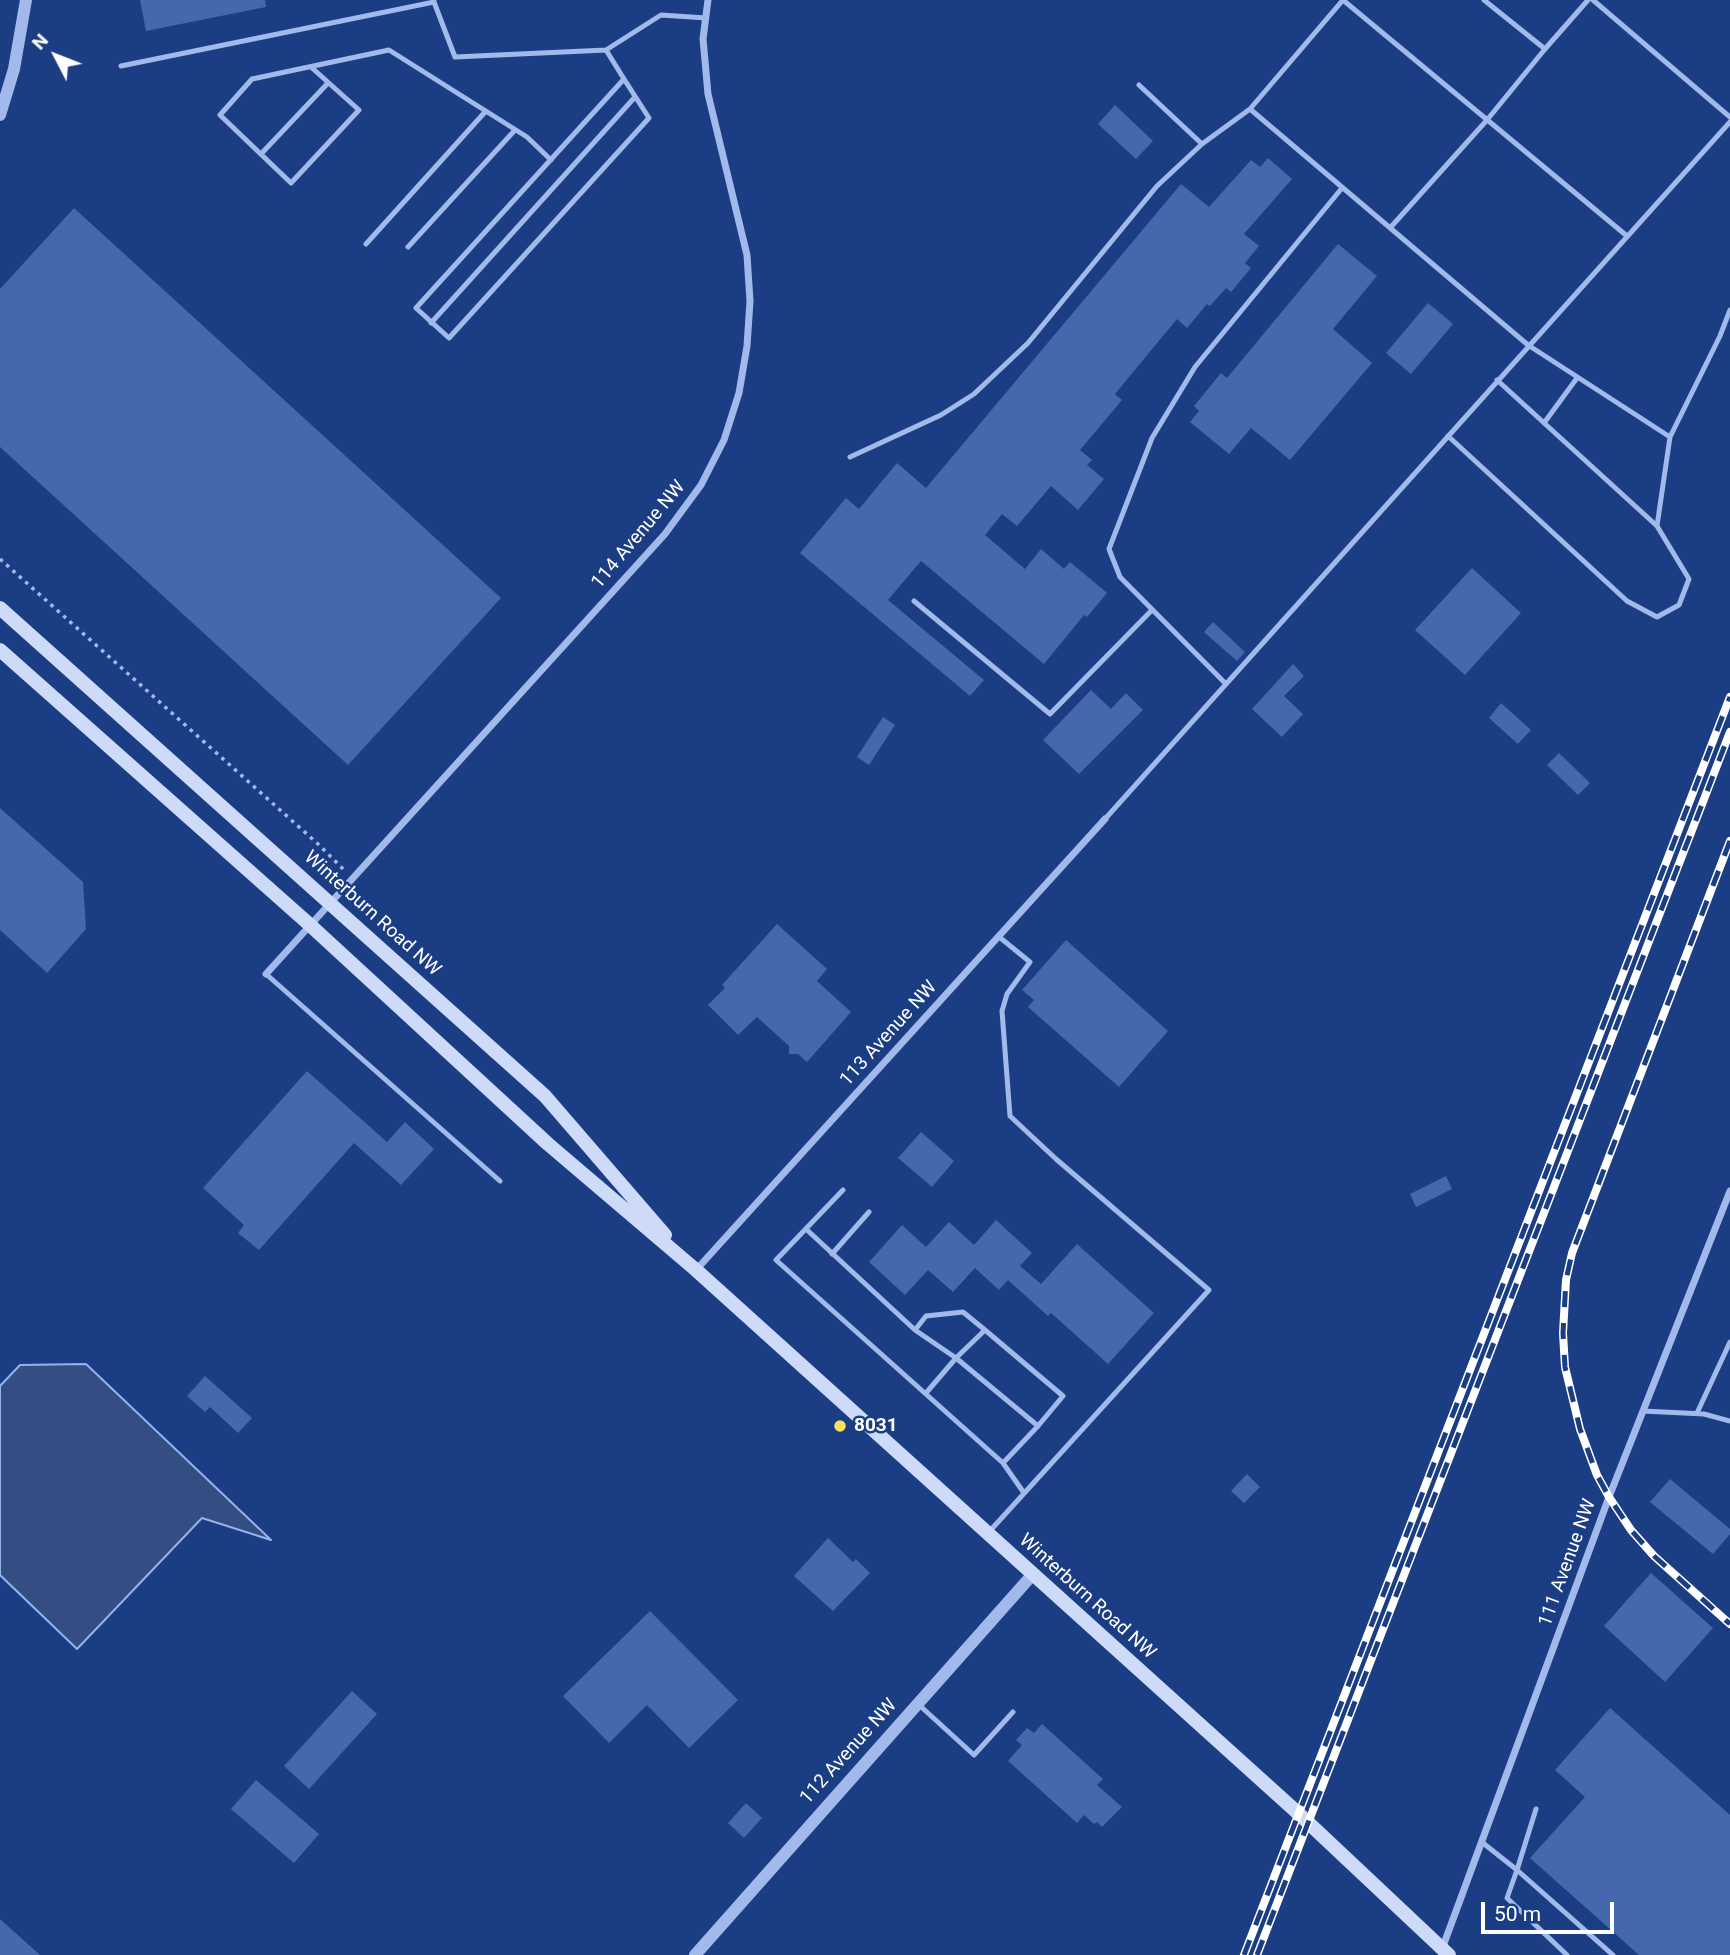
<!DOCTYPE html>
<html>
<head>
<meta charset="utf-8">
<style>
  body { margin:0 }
  #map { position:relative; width:1730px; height:1955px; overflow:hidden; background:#1b3d84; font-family:Roboto,sans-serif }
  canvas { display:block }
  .north { position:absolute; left:21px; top:21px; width:70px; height:70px; -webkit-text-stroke:5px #1b3d84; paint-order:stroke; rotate:312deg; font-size:19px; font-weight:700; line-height:28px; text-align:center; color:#fff }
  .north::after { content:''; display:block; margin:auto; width:24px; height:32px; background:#fff; clip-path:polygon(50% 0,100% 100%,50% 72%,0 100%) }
  .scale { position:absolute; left:1481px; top:1902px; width:133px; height:32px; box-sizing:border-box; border:4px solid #fff; border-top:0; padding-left:9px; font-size:21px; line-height:24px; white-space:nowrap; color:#fff; -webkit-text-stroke:5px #1b3d84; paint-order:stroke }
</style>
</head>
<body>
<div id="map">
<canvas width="1730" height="1955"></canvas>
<div class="north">N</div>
<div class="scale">50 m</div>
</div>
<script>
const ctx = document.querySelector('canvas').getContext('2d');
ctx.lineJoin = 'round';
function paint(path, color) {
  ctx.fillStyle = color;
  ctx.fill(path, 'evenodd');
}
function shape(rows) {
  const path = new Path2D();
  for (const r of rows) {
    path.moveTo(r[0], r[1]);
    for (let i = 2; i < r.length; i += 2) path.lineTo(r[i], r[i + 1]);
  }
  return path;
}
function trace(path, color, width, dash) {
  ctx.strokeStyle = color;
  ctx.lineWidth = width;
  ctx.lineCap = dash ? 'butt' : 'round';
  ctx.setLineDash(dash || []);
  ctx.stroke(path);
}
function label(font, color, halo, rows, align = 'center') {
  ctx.font = font + ' Roboto,sans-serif';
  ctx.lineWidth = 5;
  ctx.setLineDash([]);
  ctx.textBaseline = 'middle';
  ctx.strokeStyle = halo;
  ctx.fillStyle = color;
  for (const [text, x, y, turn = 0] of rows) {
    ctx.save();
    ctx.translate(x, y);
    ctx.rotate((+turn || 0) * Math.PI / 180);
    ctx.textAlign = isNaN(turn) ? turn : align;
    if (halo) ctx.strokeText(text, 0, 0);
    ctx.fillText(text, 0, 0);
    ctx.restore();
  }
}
const water = shape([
  [86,1364,271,1540,202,1518,77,1649,0,1575,0,1386,20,1365,86,1364]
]);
const building = shape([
  [140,0,265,0,266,7,146,31],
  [1115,105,1153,141,1136,159,1098,124],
  [1268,158,1292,179,1244,234,1259,246,1245,263,1251,268,1231,292,1226,288,1210,306,1207,304,1187,328,1177,319,1115,394,1122,400,1080,450,1092,460,1087,465,1104,479,1078,510,1051,486,1017,526,1002,514,985,535,1025,569,1041,549,1064,569,1070,562,1107,593,1087,617,1084,615,1044,664,921,561,888,600,984,680,970,696,800,553,846,498,859,509,897,463,926,488,1181,184,1209,207,1251,160,1260,167],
  [74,208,501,598,348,765,0,447,0,289],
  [1338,244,1377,276,1333,329,1372,363,1290,460,1251,428,1229,454,1190,422,1199,411,1194,406,1221,373,1227,378],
  [1428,303,1453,324,1411,374,1386,353],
  [1472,568,1521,613,1465,675,1415,630],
  [1213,622,1245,652,1237,661,1204,632],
  [1293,664,1304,676,1284,696,1303,714,1282,737,1252,709],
  [1091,690,1111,709,1126,693,1143,710,1079,774,1043,740],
  [1501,703,1531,730,1518,744,1489,718],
  [883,717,895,725,869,765,857,757],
  [1559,753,1590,783,1578,795,1547,765],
  [0,808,83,882,86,929,47,973,0,930],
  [777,924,827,969,817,981,851,1012,807,1062,798,1054,789,1054,789,1046,757,1017,738,1035,708,1005,725,988,722,985],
  [1066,940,1168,1031,1119,1087,1028,1007,1034,1000,1022,990],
  [307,1071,387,1142,405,1122,434,1149,401,1185,354,1143,259,1250,238,1233,244,1225,203,1188],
  [921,1132,954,1161,932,1187,898,1158],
  [1446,1176,1452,1189,1416,1207,1410,1194],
  [996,1220,1032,1253,1020,1266,1041,1284,1077,1244,1154,1313,1108,1364,1051,1313,1048,1316,1008,1280,999,1290,975,1268,953,1292,928,1270,905,1295,869,1262,902,1225,926,1247,949,1222,974,1245],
  [205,1376,252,1418,238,1433,210,1407,205,1412,187,1396],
  [1247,1474,1260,1487,1244,1503,1231,1491],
  [1670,1479,1730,1529,1730,1534,1713,1554,1650,1502],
  [828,1538,853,1562,856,1559,870,1573,833,1611,794,1576],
  [1651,1573,1713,1628,1665,1682,1604,1626],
  [650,1611,738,1700,689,1748,647,1705,609,1743,563,1696],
  [352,1691,377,1714,309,1789,284,1766],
  [1610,1708,1730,1815,1730,1955,1639,1955,1530,1858,1585,1797,1555,1770],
  [1042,1724,1103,1779,1097,1785,1122,1807,1102,1827,1097,1822,1094,1824,1084,1815,1077,1823,1008,1761,1022,1745,1016,1740,1027,1728,1034,1733],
  [256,1780,319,1834,294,1863,231,1809],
  [746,1803,762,1818,744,1838,728,1823],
  [0,1919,40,1955,0,1955]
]);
const path = shape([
  [0,559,318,844,346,872]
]);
const service = shape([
  [1343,0,1250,109,1528,345,1670,437,1720,336,1730,310],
  [1343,0,1627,236],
  [1593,0,1730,117],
  [434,2,455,57,606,50,661,15,706,18],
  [1545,49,1588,0],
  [606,50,624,79,649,118,449,338,416,308,624,79],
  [121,66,434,2,434,0],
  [311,67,359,110,291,183,220,115,252,79,389,50,527,137,551,160],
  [1139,85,1202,144],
  [261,154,328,83],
  [1390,228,1487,120,1545,49,1484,0],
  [366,244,485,112],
  [408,247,515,130],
  [431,323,635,97],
  [1544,423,1577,378],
  [1448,436,1627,601,1657,617,1679,605,1689,579,1657,526,1497,380],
  [850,457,941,415,974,394,1028,343,1157,186,1202,144,1250,109],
  [1657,526,1670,437],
  [914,601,1050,714,1152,610],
  [1226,684,1120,577,1109,549,1152,438,1195,367,1342,188],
  [1105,819,1730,122],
  [266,974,500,1181],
  [843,1190,776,1260,1003,1463,1024,1493],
  [806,1229,915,1330,956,1358,1038,1426,1003,1463],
  [832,1254,869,1212],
  [915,1330,926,1316,963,1312,985,1330,956,1358,926,1393],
  [985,1330,1063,1396,1038,1426],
  [1643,1411,1704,1414,1730,1421],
  [1697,1413,1730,1342],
  [988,1533,1209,1290,1056,1159,1010,1116,1002,1011,1007,994,1030,962,998,936],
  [918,1704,974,1755,1013,1712],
  [1536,1809,1517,1870,1613,1955],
  [1483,1843,1517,1870,1507,1898,1567,1955]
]);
const minor = shape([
  [266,974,665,534,701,485,724,440,739,393,747,346,750,301,747,255,708,94,703,39,708,0],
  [696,1270,1105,819],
  [1442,1949,1609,1497,1730,1191]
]);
const tertiary = shape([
  [0,115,14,69,26,0],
  [695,1955,1033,1574]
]);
const secondary = shape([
  [0,608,545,1096,665,1235],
  [0,650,310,925,548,1144,696,1270,1033,1574,1299,1814,1449,1955]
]);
const rail = shape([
  [1730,841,1572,1253,1566,1280,1563,1333,1565,1367,1580,1429,1597,1475,1609,1497,1631,1530,1654,1556,1730,1624],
  [1244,1955,1730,697],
  [1257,1955,1730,732]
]);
const markers = [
  [840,1426,7,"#fde15d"]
];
const streetNames = [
  ["114 Avenue NW",639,535,-50],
  ["Winterburn Road NW",372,914,42],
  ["113 Avenue NW",889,1034,-48],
  ["111 Avenue NW",1568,1563,-70],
  ["Winterburn Road NW",1087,1597,42],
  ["112 Avenue NW",849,1752,-48]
];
const poiNames = [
  ["8031",854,1426]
];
paint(water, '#344d82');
trace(water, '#94b3ed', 2);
paint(building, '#4467ad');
trace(path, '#a1baeb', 3.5, [3.5, 5]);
trace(service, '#a1baeb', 5);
trace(minor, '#a1baeb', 7);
trace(tertiary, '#a1baeb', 12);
trace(secondary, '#cddbf8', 14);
trace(rail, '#fff', 8);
trace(rail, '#1b3d84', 5, [16]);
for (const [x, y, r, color] of markers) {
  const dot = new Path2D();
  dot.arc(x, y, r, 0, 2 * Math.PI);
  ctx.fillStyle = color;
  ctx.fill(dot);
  trace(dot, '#1b3d84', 2.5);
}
label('19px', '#fff', '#1b3d84', streetNames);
label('bold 19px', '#fff', '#1b3d84', poiNames, 'left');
</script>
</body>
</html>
